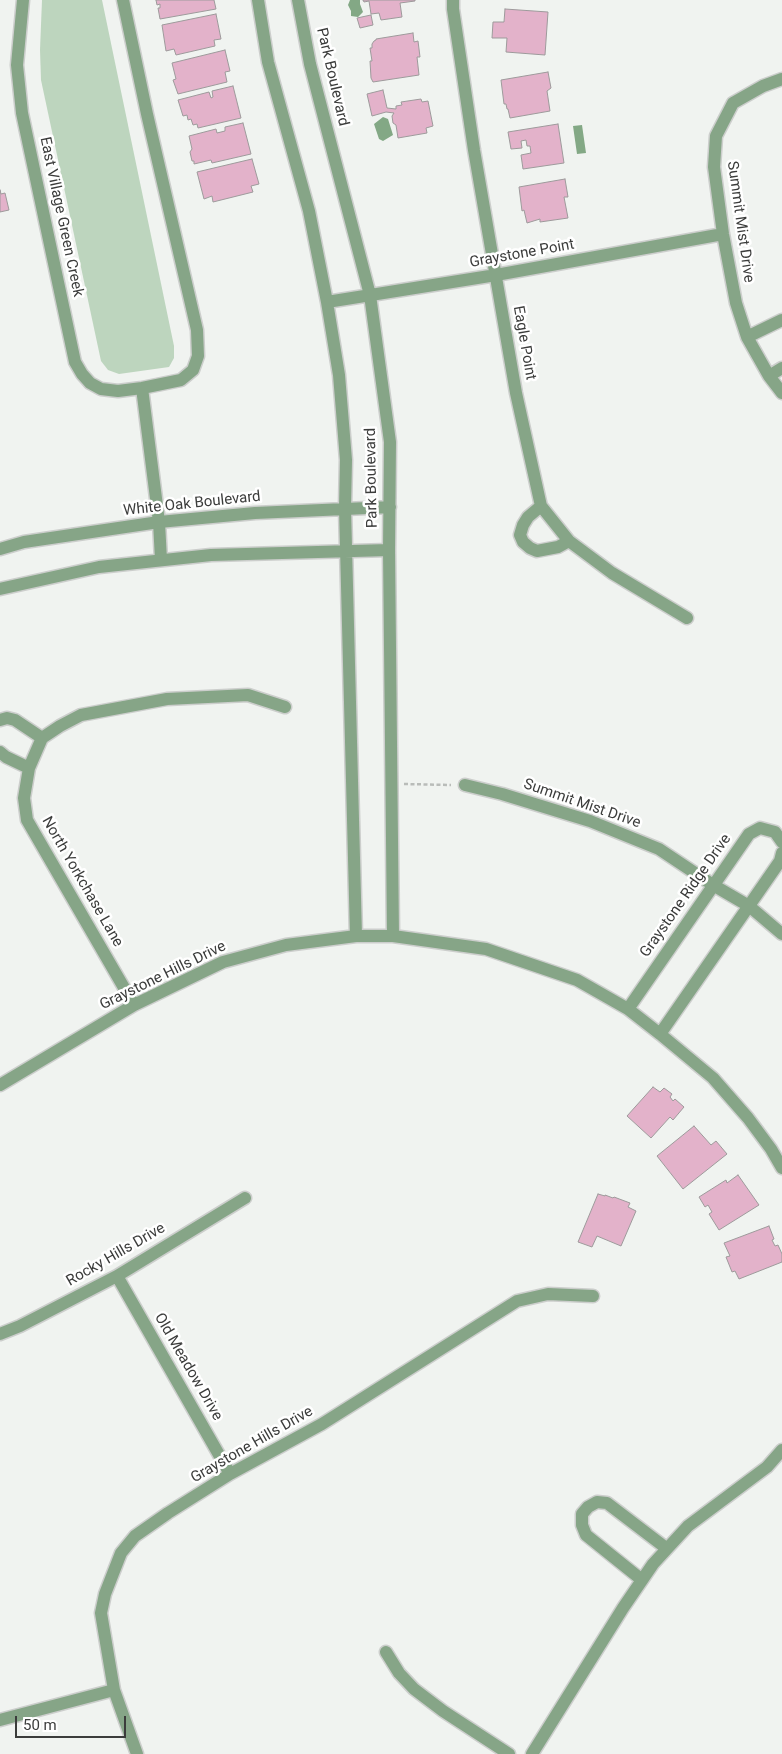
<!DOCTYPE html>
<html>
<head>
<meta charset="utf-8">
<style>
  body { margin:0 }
  #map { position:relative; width:782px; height:1754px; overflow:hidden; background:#f0f3f0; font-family:Roboto,sans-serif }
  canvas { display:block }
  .scale { position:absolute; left:15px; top:1716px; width:111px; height:22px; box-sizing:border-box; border:2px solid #3b3c3b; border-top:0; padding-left:6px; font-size:15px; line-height:18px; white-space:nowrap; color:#3b3c3b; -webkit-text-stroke:4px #fff; paint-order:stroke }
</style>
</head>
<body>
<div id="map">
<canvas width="782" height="1754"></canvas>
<div class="scale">50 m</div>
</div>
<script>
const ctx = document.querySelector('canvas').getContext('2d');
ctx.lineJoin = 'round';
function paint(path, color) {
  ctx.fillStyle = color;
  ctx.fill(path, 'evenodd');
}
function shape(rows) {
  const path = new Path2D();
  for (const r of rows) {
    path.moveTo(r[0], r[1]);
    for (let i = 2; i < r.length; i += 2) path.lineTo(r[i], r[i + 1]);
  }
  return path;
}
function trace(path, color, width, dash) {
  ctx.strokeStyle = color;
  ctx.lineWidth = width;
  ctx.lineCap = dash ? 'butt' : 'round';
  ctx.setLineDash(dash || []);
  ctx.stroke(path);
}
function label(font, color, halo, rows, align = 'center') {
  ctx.font = font + ' Roboto,sans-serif';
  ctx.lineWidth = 5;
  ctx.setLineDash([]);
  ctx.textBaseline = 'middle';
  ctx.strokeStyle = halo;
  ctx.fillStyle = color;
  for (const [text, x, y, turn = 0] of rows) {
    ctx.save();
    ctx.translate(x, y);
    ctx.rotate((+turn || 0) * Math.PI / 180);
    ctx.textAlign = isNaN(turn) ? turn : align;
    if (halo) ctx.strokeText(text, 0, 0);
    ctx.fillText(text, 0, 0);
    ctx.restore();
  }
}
const green = shape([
  [42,0,102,0,174,346,174,358,169,367,119,374,108,370,101,361,41,80,40,50]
]);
const water = shape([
  [350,0,360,0,360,4,363,12,358,17,351,16,351,11,348,5],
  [383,117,388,119,393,135,383,141,379,139,374,124],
  [582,125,586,153,577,154,573,126]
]);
const building = shape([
  [156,0,214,0,216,9,160,19,158,8,160,8,160,4,157,5,156,0],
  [363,0,415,0,415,1,400,3,402,17,381,20,379,13,371,14,369,1,364,2,363,0],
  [505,9,548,12,545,55,506,52,507,38,492,38,493,22,504,22,505,9],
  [216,14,221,39,214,40,215,46,176,55,174,49,166,51,162,25,216,14],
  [371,15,373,25,360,28,357,18,371,15],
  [413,33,414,42,418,41,420,57,417,57,419,75,373,82,371,78,370,61,372,61,370,48,372,48,372,44,374,41,376,40,376,39,413,33],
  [225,50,230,71,225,72,227,82,178,94,173,80,176,79,172,63,225,50],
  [548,72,551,88,547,91,550,111,510,118,508,109,507,109,506,104,504,104,501,80,548,72],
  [233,86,241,118,198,128,197,124,193,125,191,119,188,120,187,115,183,116,178,100,209,92,211,98,213,97,212,91,233,86],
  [383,90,387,108,396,109,396,106,402,105,401,102,421,99,422,102,428,101,433,126,426,128,427,133,398,138,396,125,393,123,392,116,394,113,386,112,372,116,367,94,383,90],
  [243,123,251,154,212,163,211,160,194,164,194,161,192,161,190,152,192,149,189,136,216,129,217,133,225,131,225,127,243,123],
  [558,124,564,163,523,169,521,155,531,153,530,146,527,146,526,140,521,141,522,148,511,149,508,132,558,124],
  [252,159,259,184,251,186,253,192,213,202,212,196,204,199,197,172,252,159],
  [565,179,568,197,564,197,568,218,540,222,540,219,527,223,524,210,522,211,519,187,565,179],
  [0,190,1,194,5,193,9,210,0,212,0,190],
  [653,1087,660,1092,664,1088,672,1094,670,1097,673,1101,675,1099,684,1107,673,1120,670,1117,651,1138,627,1116,653,1087],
  [694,1126,711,1145,716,1141,727,1154,683,1189,657,1156,694,1126],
  [738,1175,759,1205,719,1230,709,1214,712,1212,708,1205,705,1207,699,1197,726,1180,727,1183,738,1175],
  [598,1194,605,1196,605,1195,613,1198,614,1197,630,1203,628,1207,636,1211,621,1246,597,1236,592,1247,578,1242,598,1194],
  [769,1226,774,1239,772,1240,775,1246,778,1245,782,1254,782,1262,739,1279,735,1271,732,1272,726,1257,730,1256,724,1243,769,1226]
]);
const path = shape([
  [404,784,451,785]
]);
const minor = shape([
  [23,0,17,65,22,113,75,362,82,374,90,383,101,389,118,391,142,388,181,380,193,370,198,356,197,330,147,114,123,0],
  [258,0,268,62,309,211,327,302,339,375,346,460,345,508,356,936],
  [298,0,310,64,370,295,390,442,389,550,393,936],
  [453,0,453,9,474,150,516,393,541,506,569,541,612,573,687,618],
  [782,79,763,86,733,103,716,136,714,167,723,234,736,303,747,337,769,376,782,393],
  [327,302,496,275,723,234],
  [747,337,782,320],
  [769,376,782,368],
  [142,388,159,522,161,560],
  [541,506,528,517,523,525,520,535,523,542,530,548,537,551,558,547,569,541],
  [0,549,24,542,159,522,255,513,390,507],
  [0,589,99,567,211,555,389,550],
  [0,720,7,718,15,720,42,738],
  [0,752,6,757,29,768],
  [465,785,502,794,590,821,659,849,713,885,749,906,782,934],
  [134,1005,27,820,24,798,29,768,42,738,60,726,81,715,167,699,248,695,285,707],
  [628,1009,749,834,760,828,775,832,782,842],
  [660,1034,780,861,782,853],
  [0,1085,134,1005,223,962,286,945,356,936,393,936,486,949,577,980,628,1009,660,1034,713,1078,748,1118,771,1149,782,1168],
  [117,1276,230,1474],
  [0,1334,20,1326,117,1276,245,1198],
  [642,1580,586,1535,582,1525,582,1514,588,1507,597,1502,607,1503,666,1548],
  [386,1652,399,1673,414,1689,443,1711,509,1754],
  [0,1720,114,1690],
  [137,1754,114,1690,101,1613,105,1594,121,1553,135,1536,168,1513,230,1474,322,1424,517,1301,548,1294,593,1296],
  [532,1754,623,1608,653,1564,688,1526,767,1467,782,1450]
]);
const streetNames = [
  ["Park Boulevard",332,77,77],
  ["East Village Green Creek",61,217,78],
  ["Summit Mist Drive",740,222,82],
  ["Graystone Point",522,254,-10],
  ["Eagle Point",524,343,80],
  ["Park Boulevard",372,478,-91],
  ["White Oak Boulevard",192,504,-6],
  ["Summit Mist Drive",582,804,19],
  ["North Yorkchase Lane",82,882,60],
  ["Graystone Ridge Drive",686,896,-55],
  ["Graystone Hills Drive",163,976,-26],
  ["Rocky Hills Drive",116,1255,-30],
  ["Old Meadow Drive",188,1367,60],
  ["Graystone Hills Drive",252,1445,-30]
];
paint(green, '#bdd5be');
paint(water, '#83a885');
paint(building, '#e3b2ca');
trace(building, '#9d9a9b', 1);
trace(minor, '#cccecc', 15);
trace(path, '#b9bcb9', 2.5, [4, 2.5]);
trace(minor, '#86a587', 12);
label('15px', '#3b3c3b', '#fff', streetNames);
</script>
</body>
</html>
